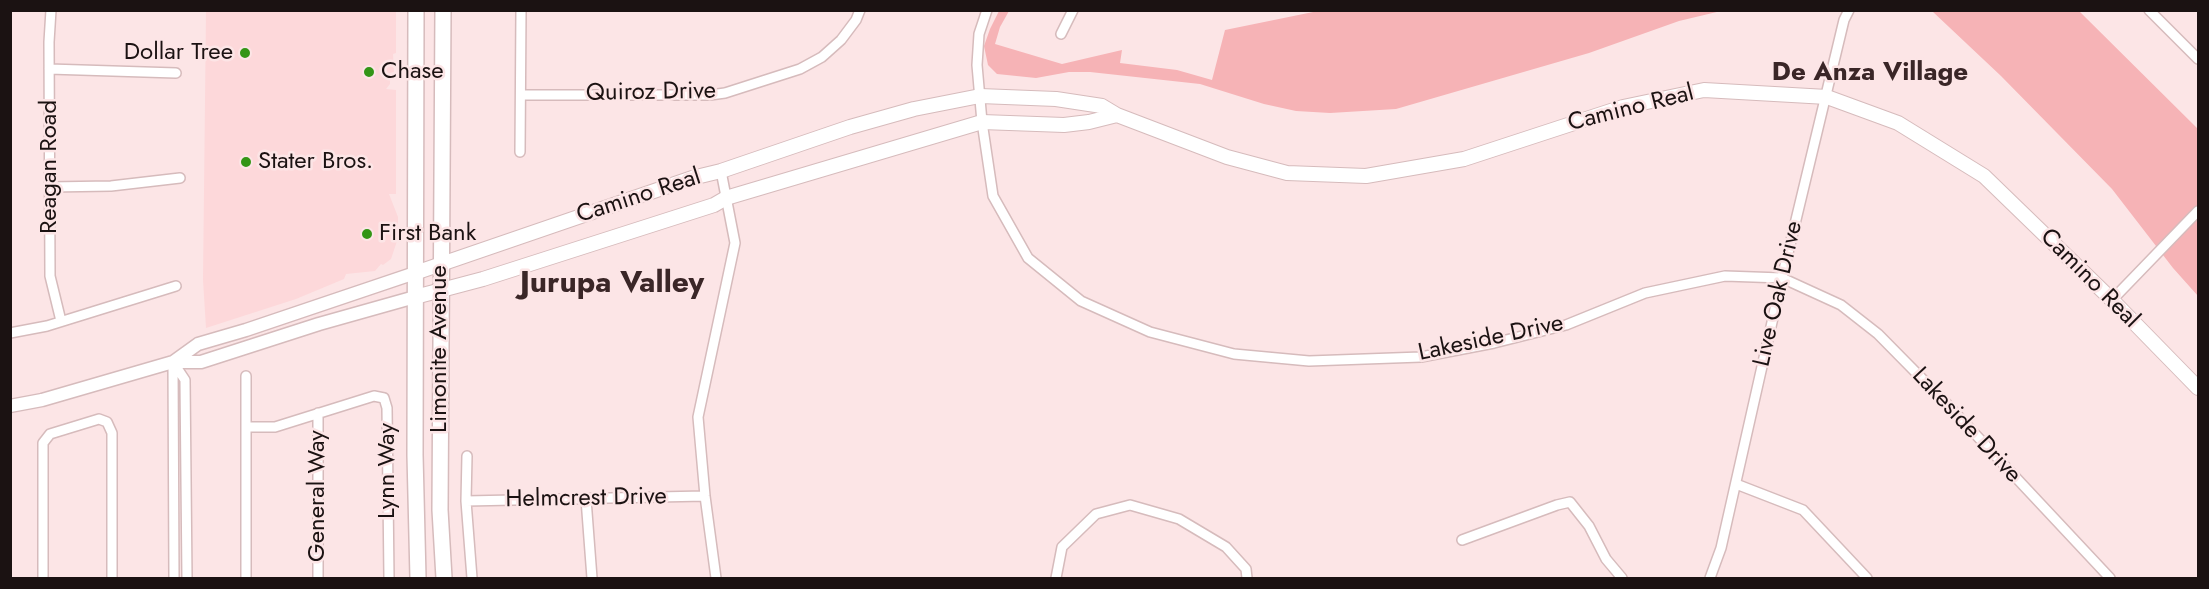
<!DOCTYPE html>
<html>
<head>
<meta charset="utf-8">
<style>
  body { margin:0 }
  #map { position:relative; width:2209px; height:589px; overflow:hidden; background:#fce5e6; font-family:Jost,sans-serif }
  canvas { display:block }
  .frame { position:absolute; inset:0; border:12px solid #1b1212; pointer-events:none }
</style>
</head>
<body>
<div id="map">
<canvas width="2209" height="589"></canvas>
<div class="frame"></div>
</div>
<script>
const ctx = document.querySelector('canvas').getContext('2d');
ctx.lineJoin = 'round';
function paint(path, color) {
  ctx.fillStyle = color;
  ctx.fill(path, 'evenodd');
}
function shape(rows) {
  const path = new Path2D();
  for (const r of rows) {
    path.moveTo(r[0], r[1]);
    for (let i = 2; i < r.length; i += 2) path.lineTo(r[i], r[i + 1]);
  }
  return path;
}
function trace(path, color, width, dash) {
  ctx.strokeStyle = color;
  ctx.lineWidth = width;
  ctx.lineCap = dash ? 'butt' : 'round';
  ctx.setLineDash(dash || []);
  ctx.stroke(path);
}
function label(font, color, halo, rows, align = 'center') {
  ctx.font = font + ' Jost,sans-serif';
  ctx.lineWidth = 5;
  ctx.setLineDash([]);
  ctx.textBaseline = 'middle';
  ctx.strokeStyle = halo;
  ctx.fillStyle = color;
  for (const [text, x, y, turn = 0] of rows) {
    ctx.save();
    ctx.translate(x, y);
    ctx.rotate((+turn || 0) * Math.PI / 180);
    ctx.textAlign = isNaN(turn) ? turn : align;
    if (halo) ctx.strokeText(text, 0, 0);
    ctx.fillText(text, 0, 0);
    ctx.restore();
  }
}
const built = shape([
  [206,11,396,11,396,53,393,54,394,72,390,73,390,84,386,89,396,90,396,194,389,194,398,217,398,238,391,259,383,265,381,264,375,271,346,274,344,279,296,299,206,328,203,280]
]);
const green = shape([
  [999,11,1009,11,1000,27,995,44,1062,64,1122,50,1120,63,1177,70,1212,80,1225,30,1318,11,1721,11,1679,21,1589,53,1396,109,1330,113,1296,111,1264,104,1200,84,1090,72,1069,72,1036,78,997,74,988,65,984,46,990,29],
  [1932,11,2079,11,2198,129,2198,296,2173,268,2112,189,2001,76]
]);
const minor = shape([
  [51,10,49,42,50,276,61,321],
  [987,10,979,34,977,65,982,122,993,196,1028,258,1081,301,1150,332,1234,354,1309,361,1421,357,1494,343,1566,325,1645,293,1725,276,1782,278,1841,305,1878,334,1947,404,2110,578],
  [2149,10,2198,59],
  [1061,34,1073,10],
  [49,69,176,73],
  [521,95,710,95,725,93,800,69,822,57,841,40,856,20,860,10],
  [520,152,521,10],
  [50,187,111,186,180,178],
  [2112,300,2198,211],
  [10,333,47,326,176,286],
  [173,362,185,380,187,578],
  [173,362,174,578],
  [318,413,318,578],
  [246,427,275,427,374,396,384,398,387,408,389,578],
  [467,456,466,501,472,578],
  [1736,484,1803,510,1867,578],
  [586,499,592,578],
  [466,501,705,496],
  [1462,540,1557,505,1570,502,1589,526,1606,559,1622,578],
  [43,578,43,443,50,434,99,419,107,422,112,433,112,578],
  [246,578,246,376],
  [716,578,705,496,698,417,735,243,721,171],
  [1056,578,1062,547,1096,514,1130,505,1179,519,1226,547,1246,569,1247,578],
  [1710,578,1721,548,1782,278,1844,20,1849,10]
]);
const tertiary = shape([
  [173,362,198,344,246,330,415,273],
  [10,406,42,400,173,362,201,362,319,324,415,297]
]);
const secondary = shape([
  [415,273,692,178,721,171,850,127,914,109,980,96,1056,99,1102,106,1117,115,1227,157,1287,173,1366,176,1464,159,1623,107,1704,90,1827,97,1898,123,1984,176,2112,300,2198,388],
  [415,297,483,279,714,205,726,198,982,122,1064,125,1089,122,1117,115]
]);
const primary = shape([
  [416,10,415,455,418,578],
  [443,10,440,510,444,578]
]);
const markers = [
  [245,53,6,"#339516"],
  [369,72,6,"#339516"],
  [246,162,6,"#339516"],
  [367,234,6,"#339516"]
];
const poiNames = [
  ["Dollar Tree",233,53,"right"],
  ["Chase",381,72],
  ["Stater Bros.",258,162],
  ["First Bank",379,234]
];
const streetNames = [
  ["Quiroz Drive",651,93,-1],
  ["Camino Real",1631,109,-14],
  ["Reagan Road",50,167,-90],
  ["Camino Real",639,197,-18],
  ["Camino Real",2089,279,45],
  ["Live Oak Drive",1779,294,-77],
  ["Lakeside Drive",1491,339,-12],
  ["Limonite Avenue",440,349,-90],
  ["Lakeside Drive",1966,426,47],
  ["Lynn Way",388,471,-90],
  ["General Way",318,496,-90],
  ["Helmcrest Drive",586,499,-1]
];
const neighbourhoodNames = [
  ["De Anza Village",1870,74]
];
const districtNames = [
  ["Jurupa Valley",612,285]
];
paint(built, '#fdd8da');
paint(green, '#f6b3b6');
trace(minor, '#d6bbbc', 12);
trace(tertiary, '#d6bbbc', 15);
trace(secondary, '#d6bbbc', 16);
trace(primary, '#d6bbbc', 18);
trace(minor, '#fff', 9);
trace(tertiary, '#fff', 12);
trace(secondary, '#fff', 14);
trace(primary, '#fff', 15);
for (const [x, y, r, color] of markers) {
  const dot = new Path2D();
  dot.arc(x, y, r, 0, 2 * Math.PI);
  ctx.fillStyle = color;
  ctx.fill(dot);
  trace(dot, '#fce5e6', 2);
}
label('24px', '#1b1212', '#fce5e6', poiNames, 'left');
label('24px', '#1b1212', '#fce5e6', streetNames);
label('bold 26px', '#3a2627', '#fce5e6', neighbourhoodNames);
label('bold 30px', '#3a2627', '#fce5e6', districtNames);
</script>
</body>
</html>
